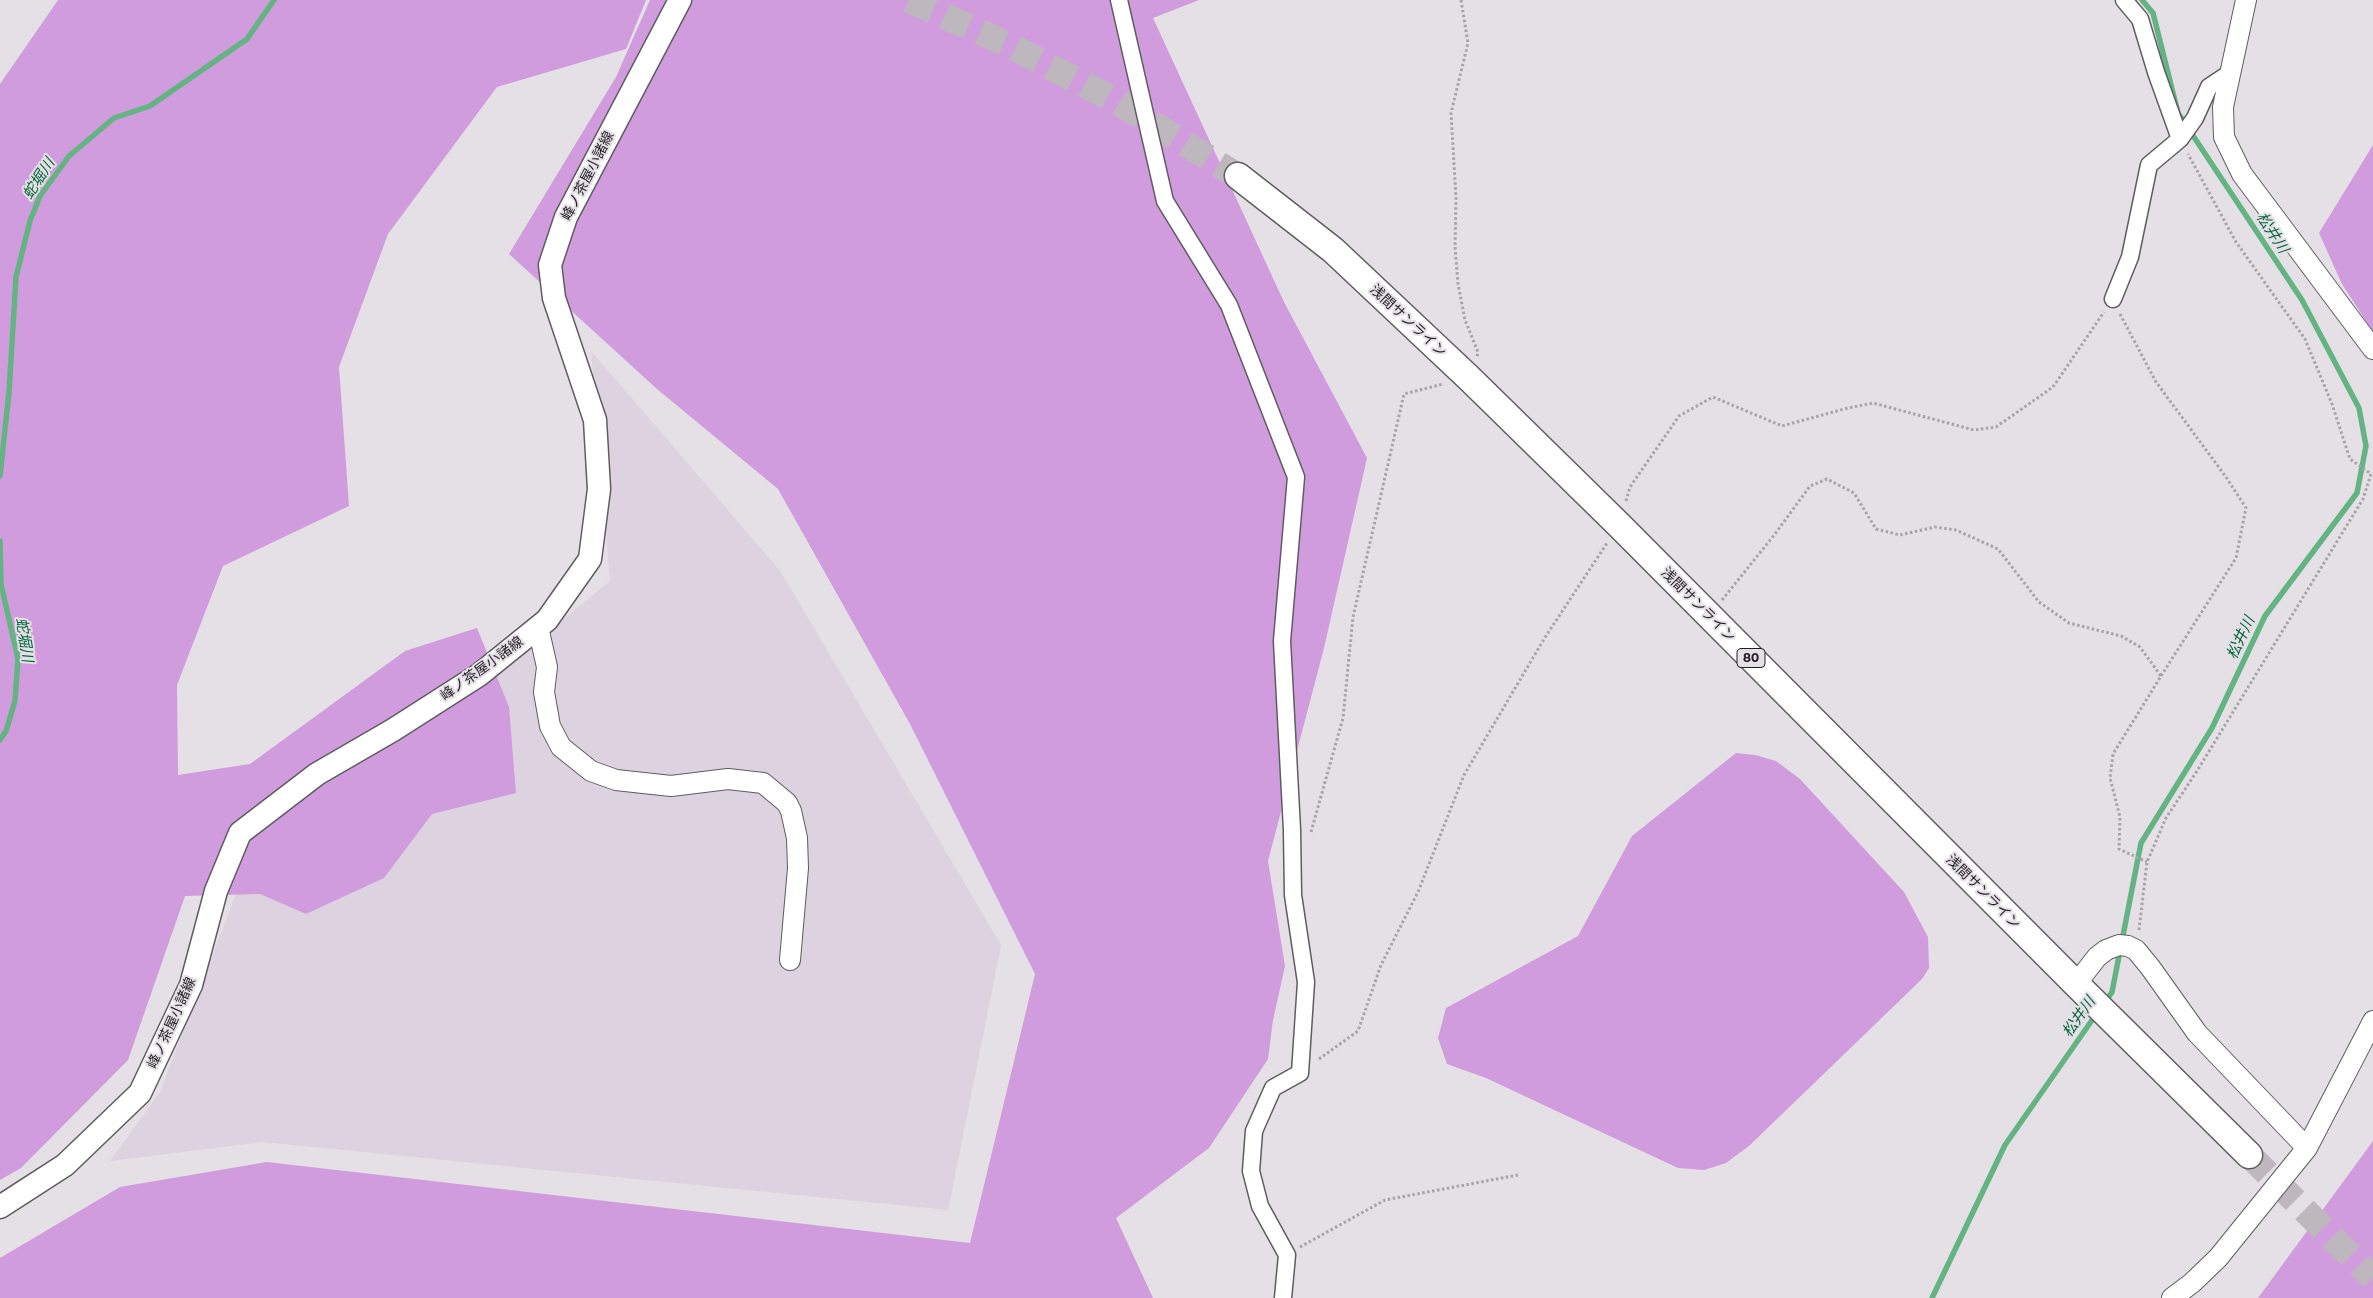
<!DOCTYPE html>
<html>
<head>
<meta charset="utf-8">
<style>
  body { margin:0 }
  canvas { display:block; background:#e5dfe6 }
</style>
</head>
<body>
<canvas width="2373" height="1298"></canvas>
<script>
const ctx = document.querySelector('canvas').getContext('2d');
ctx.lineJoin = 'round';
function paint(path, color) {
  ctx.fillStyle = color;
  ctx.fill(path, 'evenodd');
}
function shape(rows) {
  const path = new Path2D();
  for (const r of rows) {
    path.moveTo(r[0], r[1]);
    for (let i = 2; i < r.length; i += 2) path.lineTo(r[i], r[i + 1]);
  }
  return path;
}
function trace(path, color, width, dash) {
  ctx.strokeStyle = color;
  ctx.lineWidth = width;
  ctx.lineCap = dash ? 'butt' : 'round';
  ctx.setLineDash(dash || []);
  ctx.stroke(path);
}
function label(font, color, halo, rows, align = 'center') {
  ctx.font = font + ' Montserrat,"Noto Sans JP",sans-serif';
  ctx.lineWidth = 4;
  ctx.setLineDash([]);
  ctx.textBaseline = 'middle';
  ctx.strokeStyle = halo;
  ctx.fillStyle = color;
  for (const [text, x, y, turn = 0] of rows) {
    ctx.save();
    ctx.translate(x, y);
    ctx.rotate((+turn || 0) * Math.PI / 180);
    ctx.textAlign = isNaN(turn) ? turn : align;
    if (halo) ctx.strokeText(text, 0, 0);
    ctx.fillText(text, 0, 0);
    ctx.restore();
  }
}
const built = shape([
  [591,351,781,572,1001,945,948,1210,263,1142,110,1161,160,1092,256,842,410,745,610,581]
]);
const forest = shape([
  [58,0,646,0,626,49,497,87,388,234,339,367,349,506,223,566,177,685,178,775,250,764,405,651,477,628,509,707,516,793,432,814,384,878,306,914,260,894,185,896,128,1060,21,1168,0,1180,0,84],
  [650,0,1199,0,1153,18,1284,302,1367,458,1324,648,1268,861,1285,966,1273,1020,1268,1059,1209,1148,1116,1218,1153,1298,0,1298,0,1258,120,1187,267,1162,970,1243,1035,974,910,724,778,489,657,389,509,254,616,77],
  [2373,145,2373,332,2342,284,2319,233],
  [1736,753,1755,755,1776,761,1800,779,1904,892,1928,937,1929,968,1922,979,1749,1146,1726,1163,1704,1170,1678,1168,1486,1078,1447,1064,1438,1038,1446,1008,1578,936,1632,836],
  [2373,1141,2373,1298,2258,1298]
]);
const stream = shape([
  [0,476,9,392,16,277,30,221,40,196,69,156,114,118,150,106,247,39,274,0],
  [0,541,1,584,18,659,15,701,6,731,0,740],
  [2104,1004,2112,992,2141,843,2212,728,2265,616,2357,493,2366,446,2359,408,2302,300,2178,113,2153,13,2142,0],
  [1932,1298,2005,1145,2097,1013]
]);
const primaryTunnel = shape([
  [909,0,1011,46,1116,101,1238,176],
  [2249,1155,2373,1278]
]);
const path = shape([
  [1461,0,1468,43,1451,113,1456,198,1455,247,1458,284,1465,320,1478,352,1477,357],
  [2120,314,2156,382,2226,477,2246,508,2236,558,2161,676],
  [1626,501,1630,487,1679,416,1713,397,1782,426,1848,408,1873,403,1974,430,1996,427,2053,387,2104,312],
  [1722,600,1775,534,1810,486,1827,479,1854,493,1876,529,1900,535,1935,527,1956,530,1998,549,2039,602,2069,623,2121,636,2140,647,2161,676,2113,754,2110,778,2120,817,2119,849,2147,862],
  [1311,832,1343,718,1353,617,1404,394,1443,384],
  [2139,930,2147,862,2166,818,2197,771,2363,499,2371,474,2350,459,2332,404,2305,339,2236,242,2188,154],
  [1319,1059,1358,1031,1381,965,1418,892,1464,775,1544,639,1607,543],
  [1300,1247,1385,1200,1518,1175]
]);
const minor = shape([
  [1119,0,1165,201,1229,305,1296,477,1282,641,1292,830,1293,895,1306,982,1300,1073,1273,1088,1254,1131,1251,1171,1260,1206,1287,1255,1283,1298],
  [2180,139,2195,118,2209,87,2230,73],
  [2113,299,2130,257,2149,165,2180,139,2156,72,2140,19,2124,0]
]);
const tertiary = shape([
  [2246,0,2223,107,2224,137,2242,174,2373,349],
  [538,627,547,667,544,692,550,726,561,747,591,771,616,780,671,786,728,779,763,783,787,803,791,811,797,838,798,868,790,960],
  [2076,984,2097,957,2106,950,2119,945,2128,946,2136,950,2150,967,2197,1033,2307,1148],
  [2172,1298,2192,1283,2218,1258,2307,1148,2373,1021]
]);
const secondary = shape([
  [0,1207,65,1165,140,1093,191,985,216,891,240,833,317,774,393,730,479,675,547,620,590,559,599,489,595,420,554,298,550,265,566,217,680,0]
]);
const primary = shape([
  [1238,176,1333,250,1469,378,1619,525,2076,984,2249,1155]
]);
const shields = [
  [1751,658,28]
];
const shieldNames = [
  ["80",1751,658]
];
const streetNames = [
  ["峰ノ茶屋小諸線",588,176,-63],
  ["浅間サンライン",1408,321,43],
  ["浅間サンライン",1698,605,45],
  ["峰ノ茶屋小諸線",482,669,-36],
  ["浅間サンライン",1983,892,45],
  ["峰ノ茶屋小諸線",172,1023,-66]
];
const waterNames = [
  ["蛇堀川",39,179,-57],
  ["松井川",2272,233,57],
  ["松井川",2241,638,-65],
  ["蛇堀川",24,640,81],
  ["松井川",2079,1017,-55]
];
paint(built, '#ddd2e0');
paint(forest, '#d09cdd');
trace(stream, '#64b483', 5.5);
trace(primaryTunnel, '#beb8be', 26, [26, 13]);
trace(minor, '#605c62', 19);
trace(tertiary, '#605c62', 22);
trace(secondary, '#605c62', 25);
trace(primary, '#605c62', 29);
trace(path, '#a7a3a8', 3, [2.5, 2.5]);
trace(minor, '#fff', 16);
trace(tertiary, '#fff', 20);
trace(secondary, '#fff', 22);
trace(primary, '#fff', 26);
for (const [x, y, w] of shields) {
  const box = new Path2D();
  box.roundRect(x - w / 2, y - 9.5, w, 19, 4);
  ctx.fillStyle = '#e5dfe6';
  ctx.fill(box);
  trace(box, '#201e20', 1);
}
label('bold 12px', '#201e20', null, shieldNames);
label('14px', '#201e20', '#e5dfe6', streetNames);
label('italic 15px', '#00663a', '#e5dfe6', waterNames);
</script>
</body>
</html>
